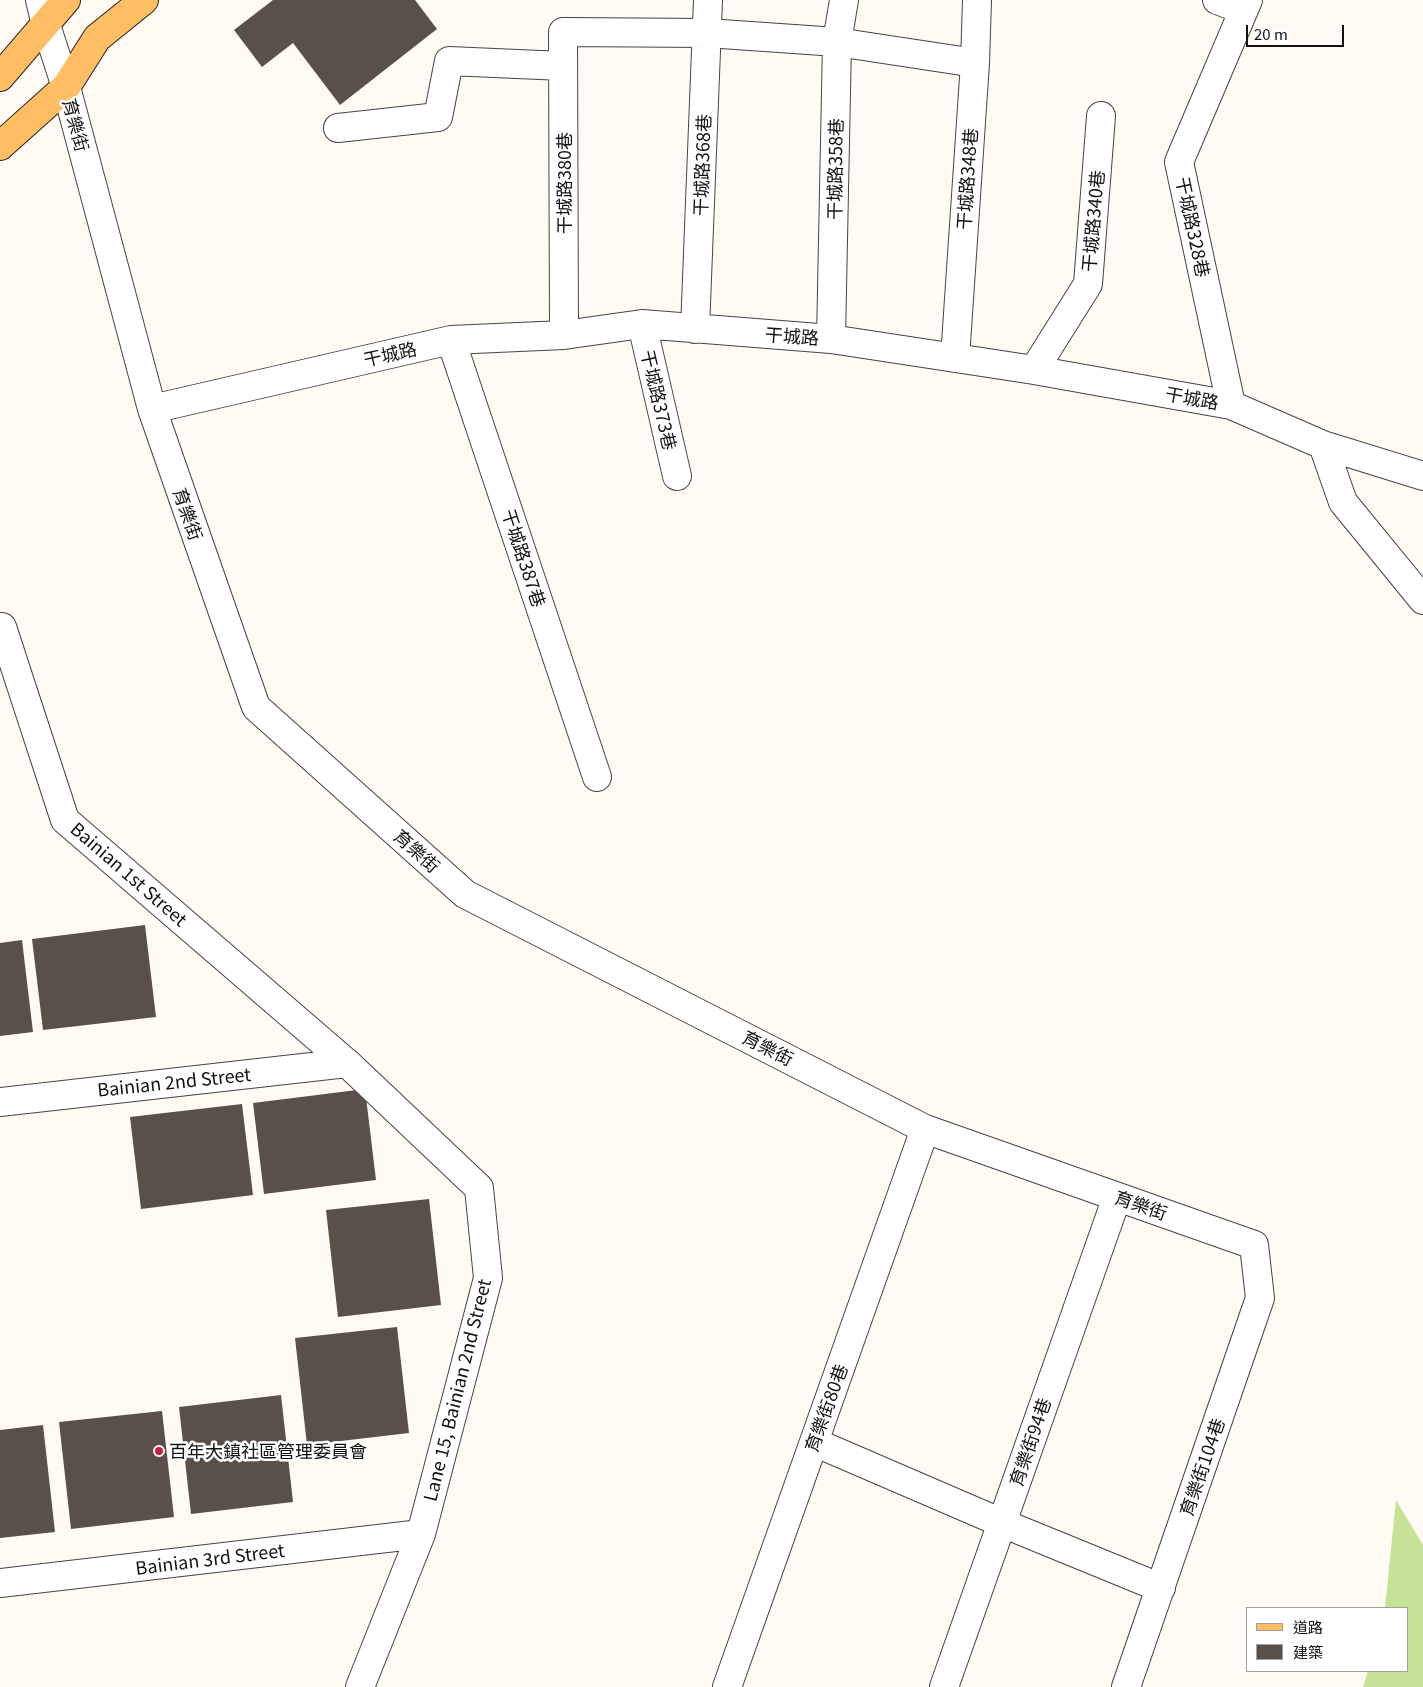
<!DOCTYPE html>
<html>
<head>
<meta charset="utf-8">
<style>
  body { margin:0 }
  #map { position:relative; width:1423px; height:1687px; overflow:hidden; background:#fffbf4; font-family:Georgia,"Noto Sans TC",serif }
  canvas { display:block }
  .legend { position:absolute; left:1246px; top:1607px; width:162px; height:65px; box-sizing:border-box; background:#fff; border:1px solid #a0a0a0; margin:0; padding:6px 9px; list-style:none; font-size:15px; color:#111 }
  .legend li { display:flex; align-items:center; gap:10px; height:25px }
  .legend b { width:25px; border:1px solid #a0a0a0 }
  .scale { position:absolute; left:1246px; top:25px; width:98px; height:22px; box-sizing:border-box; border:2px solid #111; border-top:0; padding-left:6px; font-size:15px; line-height:18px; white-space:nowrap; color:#111; -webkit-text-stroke:4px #fff; paint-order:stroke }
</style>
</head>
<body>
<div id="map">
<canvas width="1423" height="1687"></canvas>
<ul class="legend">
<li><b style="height:6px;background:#ffbe64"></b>道路</li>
<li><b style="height:14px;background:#5b4f4b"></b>建築</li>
</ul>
<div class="scale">20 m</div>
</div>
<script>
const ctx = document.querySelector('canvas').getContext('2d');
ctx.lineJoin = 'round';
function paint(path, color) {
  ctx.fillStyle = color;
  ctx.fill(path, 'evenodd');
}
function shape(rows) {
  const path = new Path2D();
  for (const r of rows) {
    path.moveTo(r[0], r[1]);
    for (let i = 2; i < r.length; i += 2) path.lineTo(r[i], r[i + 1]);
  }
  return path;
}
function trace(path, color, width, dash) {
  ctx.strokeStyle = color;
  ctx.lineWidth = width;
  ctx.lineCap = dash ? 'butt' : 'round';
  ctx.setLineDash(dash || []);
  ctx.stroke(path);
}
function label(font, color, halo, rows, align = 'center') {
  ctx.font = font + ' Georgia,"Noto Sans TC",serif';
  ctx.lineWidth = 5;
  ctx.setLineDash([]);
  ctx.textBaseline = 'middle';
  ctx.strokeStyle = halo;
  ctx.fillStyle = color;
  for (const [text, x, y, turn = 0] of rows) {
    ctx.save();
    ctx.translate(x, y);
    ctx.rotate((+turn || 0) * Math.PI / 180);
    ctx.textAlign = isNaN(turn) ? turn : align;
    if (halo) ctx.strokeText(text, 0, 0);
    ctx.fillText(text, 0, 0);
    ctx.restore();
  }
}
const forest = shape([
  [1396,1500,1423,1545,1423,1687,1363,1687,1368,1671,1407,1671,1407,1608,1385,1608]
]);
const building = shape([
  [273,0,415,0,437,29,340,105,293,43,262,67,234,30],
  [145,925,156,1017,43,1030,32,939],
  [22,940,33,1032,0,1036,0,943],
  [365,1089,376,1180,264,1194,253,1103],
  [242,1104,253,1195,141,1209,130,1117],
  [429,1199,441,1305,338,1317,326,1210],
  [397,1327,409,1433,307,1445,295,1338],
  [281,1395,293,1502,191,1514,179,1407],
  [162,1411,174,1517,71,1529,59,1422],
  [43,1425,55,1532,0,1538,0,1430]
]);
const minor = shape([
  [40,0,46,25,66,87,152,409,256,707,465,894,925,1129,1254,1245,1260,1298,1126,1687],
  [1217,0,1244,10],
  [338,128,438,117,449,61,563,66],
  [642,324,677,476],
  [695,329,708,0],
  [564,335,563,32,707,33,837,42,975,63],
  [831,339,837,42,844,0],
  [451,340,597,777],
  [955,358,975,63,977,0],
  [1034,370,1088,284,1101,116],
  [1231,405,1179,162,1248,0],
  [152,409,451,340,564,335,642,324,831,339,1034,370,1231,405,1323,445,1423,476],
  [1323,445,1343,502,1423,600],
  [0,627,2,627,65,820,347,1063,479,1188,488,1278,421,1534,360,1687],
  [0,1102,347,1063],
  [814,1442,1002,1523,1161,1588],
  [0,1583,421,1534],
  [727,1687,925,1129],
  [944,1687,1117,1197]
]);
const major = shape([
  [0,77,66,0],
  [0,146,66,87,97,38,144,0]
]);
const markers = [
  [159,1451,5,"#d11841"]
];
const streetNames = [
  ["育樂街",76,125,75],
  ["干城路368巷",702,165,-88],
  ["干城路358巷",835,169,-89],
  ["干城路348巷",967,179,-86],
  ["干城路380巷",564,183,-90],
  ["干城路340巷",1093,221,-85],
  ["干城路328巷",1193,227,78],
  ["干城路",792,336,4],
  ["干城路",390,354,-13],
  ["干城路",1192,398,10],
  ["干城路373巷",659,400,77],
  ["育樂街",188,514,71],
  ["干城路387巷",524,558,72],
  ["育樂街",417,851,42],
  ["Bainian 1st Street",129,874,41],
  ["育樂街",768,1048,27],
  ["Bainian 2nd Street",174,1082,-6],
  ["育樂街",1141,1205,19],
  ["Lane 15, Bainian 2nd Street",457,1390,-76],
  ["育樂街80巷",826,1408,-70],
  ["育樂街94巷",1030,1442,-71],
  ["育樂街104巷",1202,1467,-71],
  ["Bainian 3rd Street",210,1559,-7]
];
const poiNames = [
  ["百年大鎮社區管理委員會",169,1451]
];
paint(forest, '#c5e296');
paint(building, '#5b4f4b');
trace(minor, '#444', 30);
trace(major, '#222', 30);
trace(minor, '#fff', 28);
trace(major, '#ffbe64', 28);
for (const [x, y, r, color] of markers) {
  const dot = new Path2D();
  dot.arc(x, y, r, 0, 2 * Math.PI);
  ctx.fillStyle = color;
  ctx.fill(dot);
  trace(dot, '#fff', 2);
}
label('18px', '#111', '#fff', streetNames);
label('18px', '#111', '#fff', poiNames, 'left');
</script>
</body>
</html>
